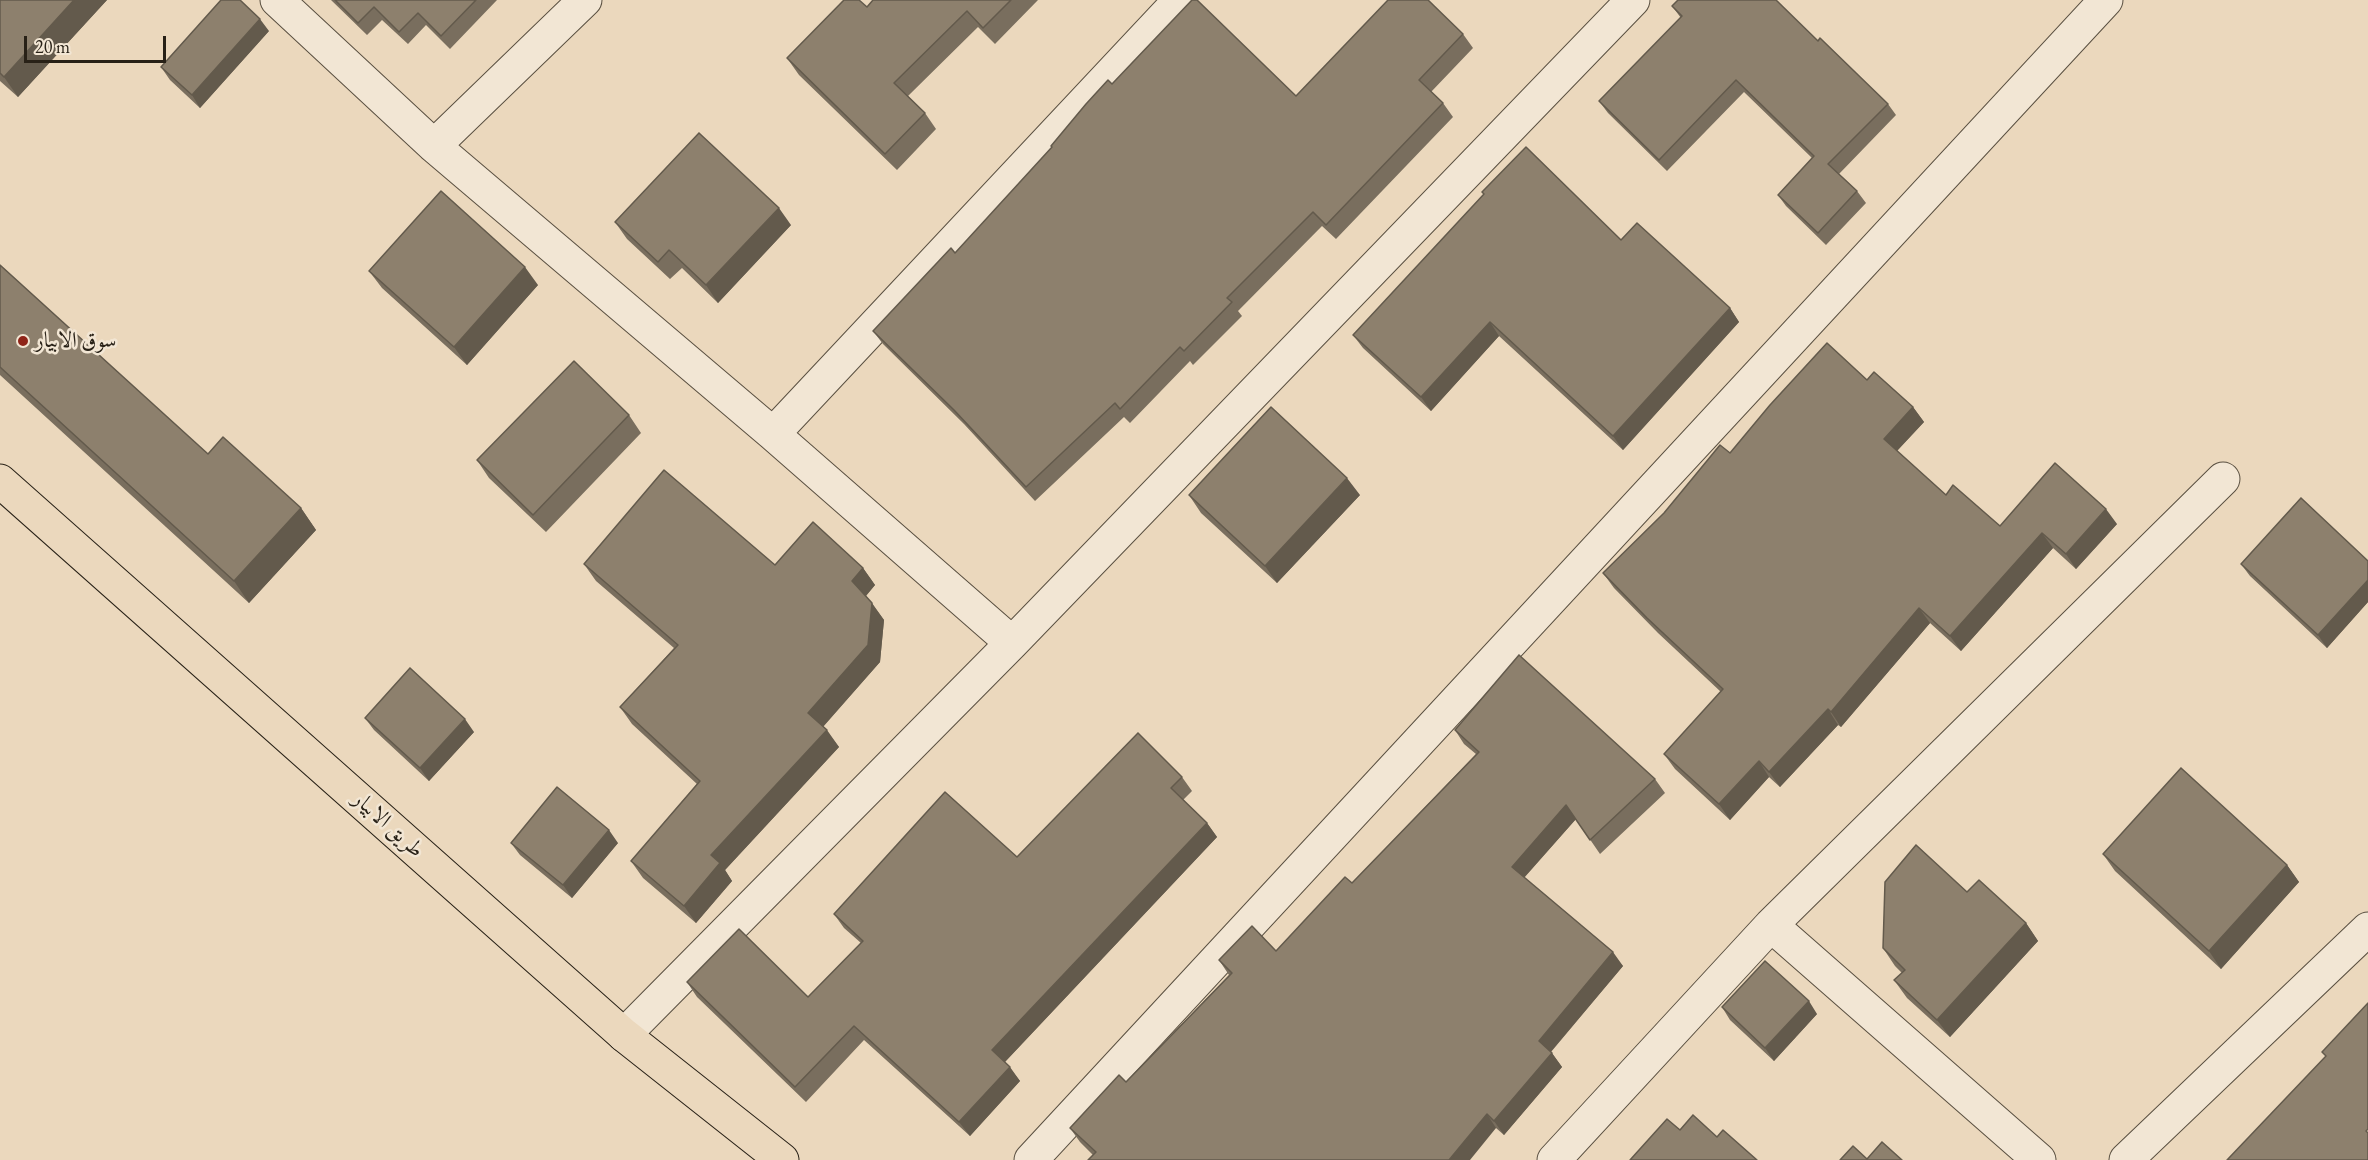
<!DOCTYPE html>
<html>
<head>
<meta charset="utf-8">
<style>
  body { margin:0 }
  #map { position:relative; width:2368px; height:1160px; overflow:hidden; background:#ebd8bd; font-family:"EB Garamond",serif }
  canvas { display:block }
  .scale { position:absolute; left:24px; top:36px; width:142px; height:27px; box-sizing:border-box; border:3px solid #282117; border-top:0; padding-left:8px; font-size:18px; line-height:21px; white-space:nowrap; color:#282117; -webkit-text-stroke:4px #f2e6d4; paint-order:stroke }
</style>
</head>
<body>
<div id="map">
<canvas width="2368" height="1160"></canvas>
<div class="scale">20 m</div>
</div>
<script>
const ctx = document.querySelector('canvas').getContext('2d');
ctx.lineJoin = 'round';
function shape(rows) {
  const path = new Path2D();
  for (const r of rows) {
    path.moveTo(r[0], r[1]);
    for (let i = 2; i < r.length; i += 2) path.lineTo(r[i], r[i + 1]);
  }
  return path;
}
function trace(path, color, width, dash) {
  ctx.strokeStyle = color;
  ctx.lineWidth = width;
  ctx.lineCap = dash ? 'butt' : 'round';
  ctx.setLineDash(dash || []);
  ctx.stroke(path);
}
function paint(path, color) {
  ctx.fillStyle = color;
  ctx.fill(path, 'evenodd');
}
function label(font, color, halo, rows, align = 'center') {
  ctx.font = font + ' "EB Garamond",Amiri,serif';
  ctx.lineWidth = 5;
  ctx.setLineDash([]);
  ctx.textBaseline = 'middle';
  ctx.strokeStyle = halo;
  ctx.fillStyle = color;
  for (const [text, x, y, turn = 0] of rows) {
    ctx.save();
    ctx.translate(x, y);
    ctx.rotate((+turn || 0) * Math.PI / 180);
    ctx.textAlign = isNaN(turn) ? turn : align;
    if (halo) ctx.strokeText(text, 0, 0);
    ctx.fillText(text, 0, 0);
    ctx.restore();
  }
}
const minor = shape([
  [277,0,434,146,773,434,1012,643],
  [434,146,585,0],
  [773,434,1180,0],
  [1771,925,2039,1160],
  [624,1035,1012,643,1633,0],
  [1031,1160,2106,0],
  [1554,1160,1771,925,2223,479],
  [2126,1160,2368,929]
]);
const major = shape([
  [0,481,624,1035,782,1160]
]);
const wall = shape([
  [0,0,107,0,18,97,0,81],
  [331,0,497,0,450,49,426,25,408,44,382,20,367,35],
  [873,0,1038,0,995,44,978,27,908,96,925,113,936,129,897,170,799,75,787,58,867,7],
  [1672,6,1818,41,1888,104,1896,115,1839,174,1857,191,1866,203,1826,245,1786,206,1778,195,1812,158,1744,92,1667,171,1608,113,1599,101,1681,18],
  [269,31,200,108,170,80,161,67],
  [1463,34,1473,48,1431,92,1443,103,1453,117,1336,239,1322,226,1238,311,1242,316,1193,365,1190,361,1130,423,1124,417,1035,501,964,424,883,344,873,331,955,253,1112,84,1296,96],
  [1482,192,1621,240,1730,308,1739,322,1623,450,1499,336,1431,411,1363,348,1353,335,1484,195],
  [615,222,791,225,718,303,682,268,670,279,627,239],
  [0,265,208,454,301,508,316,530,249,603,0,375],
  [369,271,538,285,467,365,382,288],
  [1867,380,1913,407,1924,422,1897,451,1946,495,2000,526,2117,524,2076,569,2053,548,1961,651,1930,623,1841,727,1838,725,1780,787,1769,777,1730,820,1675,769,1664,754,1721,692,1658,633,1614,588,1603,573,1730,453],
  [629,415,641,433,546,532,489,478,477,460],
  [1189,495,1360,495,1277,583,1201,513],
  [2368,561,2368,602,2327,648,2250,576,2241,564],
  [584,564,863,568,875,585,866,596,884,620,880,662,823,727,839,747,725,870,732,881,696,923,643,878,631,861,697,784,632,724,620,707,674,648,596,581],
  [365,718,474,732,429,781,374,730],
  [1455,730,1655,779,1665,793,1600,854,1576,819,1524,878,1623,966,1551,1052,1562,1067,1504,1135,1496,1128,1093,1155,1080,1142,1070,1128,1126,1082,1229,975,1219,960,1276,951,1352,883,1476,754,1464,744],
  [1182,777,1192,791,1183,800,1207,823,1217,837,1005,1062,1020,1081,970,1136,864,1040,806,1102,697,997,687,982,808,997,861,943,844,928,834,914,1017,857],
  [511,843,618,843,572,898,520,855],
  [2103,854,2287,865,2299,882,2221,969,2115,871],
  [1967,892,2026,923,2038,941,1950,1037,1907,998,1894,980,1902,973,1895,966,1883,948],
  [1722,1007,1817,1014,1774,1061,1730,1020]
]);
const shadedWall = shape([
  [74,0,107,0,18,97,4,77],
  [260,19,269,31,200,108,192,95],
  [779,208,791,225,718,303,706,285],
  [525,267,538,285,467,365,454,347],
  [1730,308,1739,322,1623,450,1613,436],
  [1490,322,1499,336,1431,411,1421,397],
  [1913,407,1924,422,1894,454,1884,439],
  [1347,478,1360,495,1277,583,1265,566],
  [301,508,316,530,249,603,234,581],
  [2106,509,2117,524,2076,569,2066,554],
  [2042,533,2053,548,1961,651,1950,636],
  [863,568,875,585,864,598,852,581],
  [2368,580,2368,602,2327,648,2318,635],
  [872,603,884,620,880,662,820,730,808,713],
  [1919,608,1930,623,1841,727,1831,712],
  [1828,709,1838,725,1780,787,1769,772],
  [465,719,474,732,429,781,420,768],
  [827,730,839,747,725,870,732,881,696,923,684,906,711,855],
  [1759,761,1769,777,1730,820,1719,804],
  [1566,805,1576,819,1521,881,1512,867],
  [1207,823,1217,837,1002,1065,992,1050],
  [609,830,618,843,572,898,563,885],
  [2287,865,2299,882,2221,969,2209,951],
  [2026,923,2038,941,1950,1037,1937,1020],
  [1613,952,1623,966,1548,1055,1539,1041],
  [1809,1001,1817,1014,1774,1061,1765,1048],
  [1552,1053,1562,1067,1504,1135,1494,1121],
  [1010,1067,1020,1081,970,1136,959,1122],
  [1487,1114,1496,1128,1470,1160,1449,1160]
]);
const building = shape([
  [0,0,74,0,4,77,0,73,0,0],
  [221,0,240,0,260,19,192,95,161,67,221,0],
  [335,0,476,0,441,36,418,13,399,32,374,7,358,23,335,0],
  [844,0,859,0,867,7,873,0,1011,0,983,28,967,11,894,83,925,113,885,154,787,58,844,0],
  [1192,0,1197,0,1296,96,1388,0,1428,0,1463,34,1419,80,1443,103,1326,225,1313,212,1227,298,1232,302,1184,351,1180,347,1120,409,1115,403,1026,487,954,410,873,331,951,248,955,253,1052,147,1051,146,1086,104,1108,80,1112,84,1192,0],
  [1678,0,1776,0,1818,41,1820,38,1888,104,1828,164,1857,191,1818,233,1778,195,1814,156,1736,80,1659,160,1599,101,1682,16,1672,6,1678,0],
  [699,133,779,208,706,285,669,250,658,262,615,222,699,133],
  [1526,147,1621,240,1637,223,1730,308,1613,436,1490,322,1421,397,1353,335,1484,194,1482,192,1526,147],
  [441,191,525,267,454,347,369,271,441,191],
  [0,265,208,454,223,437,301,508,234,581,0,367,0,265],
  [1827,343,1867,380,1874,372,1913,407,1884,439,1946,495,1953,485,2000,526,2055,463,2106,509,2066,554,2042,533,1950,636,1919,608,1831,712,1828,709,1769,772,1759,761,1719,804,1664,754,1723,689,1647,618,1603,573,1664,513,1720,445,1730,453,1770,405,1827,343],
  [574,361,629,415,533,515,477,460,574,361],
  [1271,407,1347,478,1265,566,1189,495,1271,407],
  [664,470,775,565,813,522,863,568,852,581,872,603,868,645,808,713,827,730,711,855,720,863,684,906,631,861,700,781,620,707,678,645,584,564,664,470],
  [2301,498,2368,561,2368,580,2318,635,2241,564,2301,498],
  [1519,655,1655,779,1590,840,1566,805,1512,867,1613,952,1539,1041,1552,1053,1494,1121,1487,1114,1449,1160,1088,1160,1096,1152,1070,1128,1119,1075,1126,1082,1232,973,1219,960,1252,926,1276,951,1345,877,1352,883,1479,752,1455,730,1519,655],
  [410,668,465,719,420,768,365,718,410,668],
  [1138,733,1182,777,1171,788,1207,823,992,1050,1010,1067,959,1122,854,1026,795,1087,687,982,739,929,808,997,863,941,834,914,945,792,1017,857,1138,733],
  [2181,768,2287,865,2209,951,2103,854,2181,768],
  [557,787,609,830,563,885,511,843,557,787],
  [1916,845,1967,892,1979,880,2026,923,1937,1020,1894,980,1905,970,1883,948,1885,882,1916,845],
  [1765,961,1809,1001,1765,1048,1722,1007,1765,961],
  [2368,1003,2368,1129,2366,1131,2368,1133,2368,1160,2227,1160,2326,1056,2322,1052,2368,1003],
  [1693,1115,1717,1137,1723,1130,1757,1160,1630,1160,1667,1119,1680,1130,1693,1115],
  [1882,1142,1902,1160,1840,1160,1853,1146,1867,1159,1882,1142]
]);
const markers = [
  [23,341,6,"#8f2418"]
];
const poiNames = [
  ["سوق الابيار",35,341]
];
const streetNames = [
  ["طريق الابيار",388,825,42]
];
trace(minor, '#594f40', 35);
trace(major, '#282117', 35);
trace(minor, '#f2e6d4', 33);
trace(major, '#ebd8bd', 33);
paint(wall, '#796e5e');
paint(shadedWall, '#635a4c');
paint(building, '#8d806d');
trace(building, '#635a4c', 1.5);
for (const [x, y, r, color] of markers) {
  const dot = new Path2D();
  dot.arc(x, y, r, 0, 2 * Math.PI);
  ctx.fillStyle = color;
  ctx.fill(dot);
  trace(dot, '#f2e6d4', 2);
}
label('22px', '#282117', '#f2e6d4', poiNames, 'left');
label('22px', '#282117', '#f2e6d4', streetNames);
</script>
</body>
</html>
